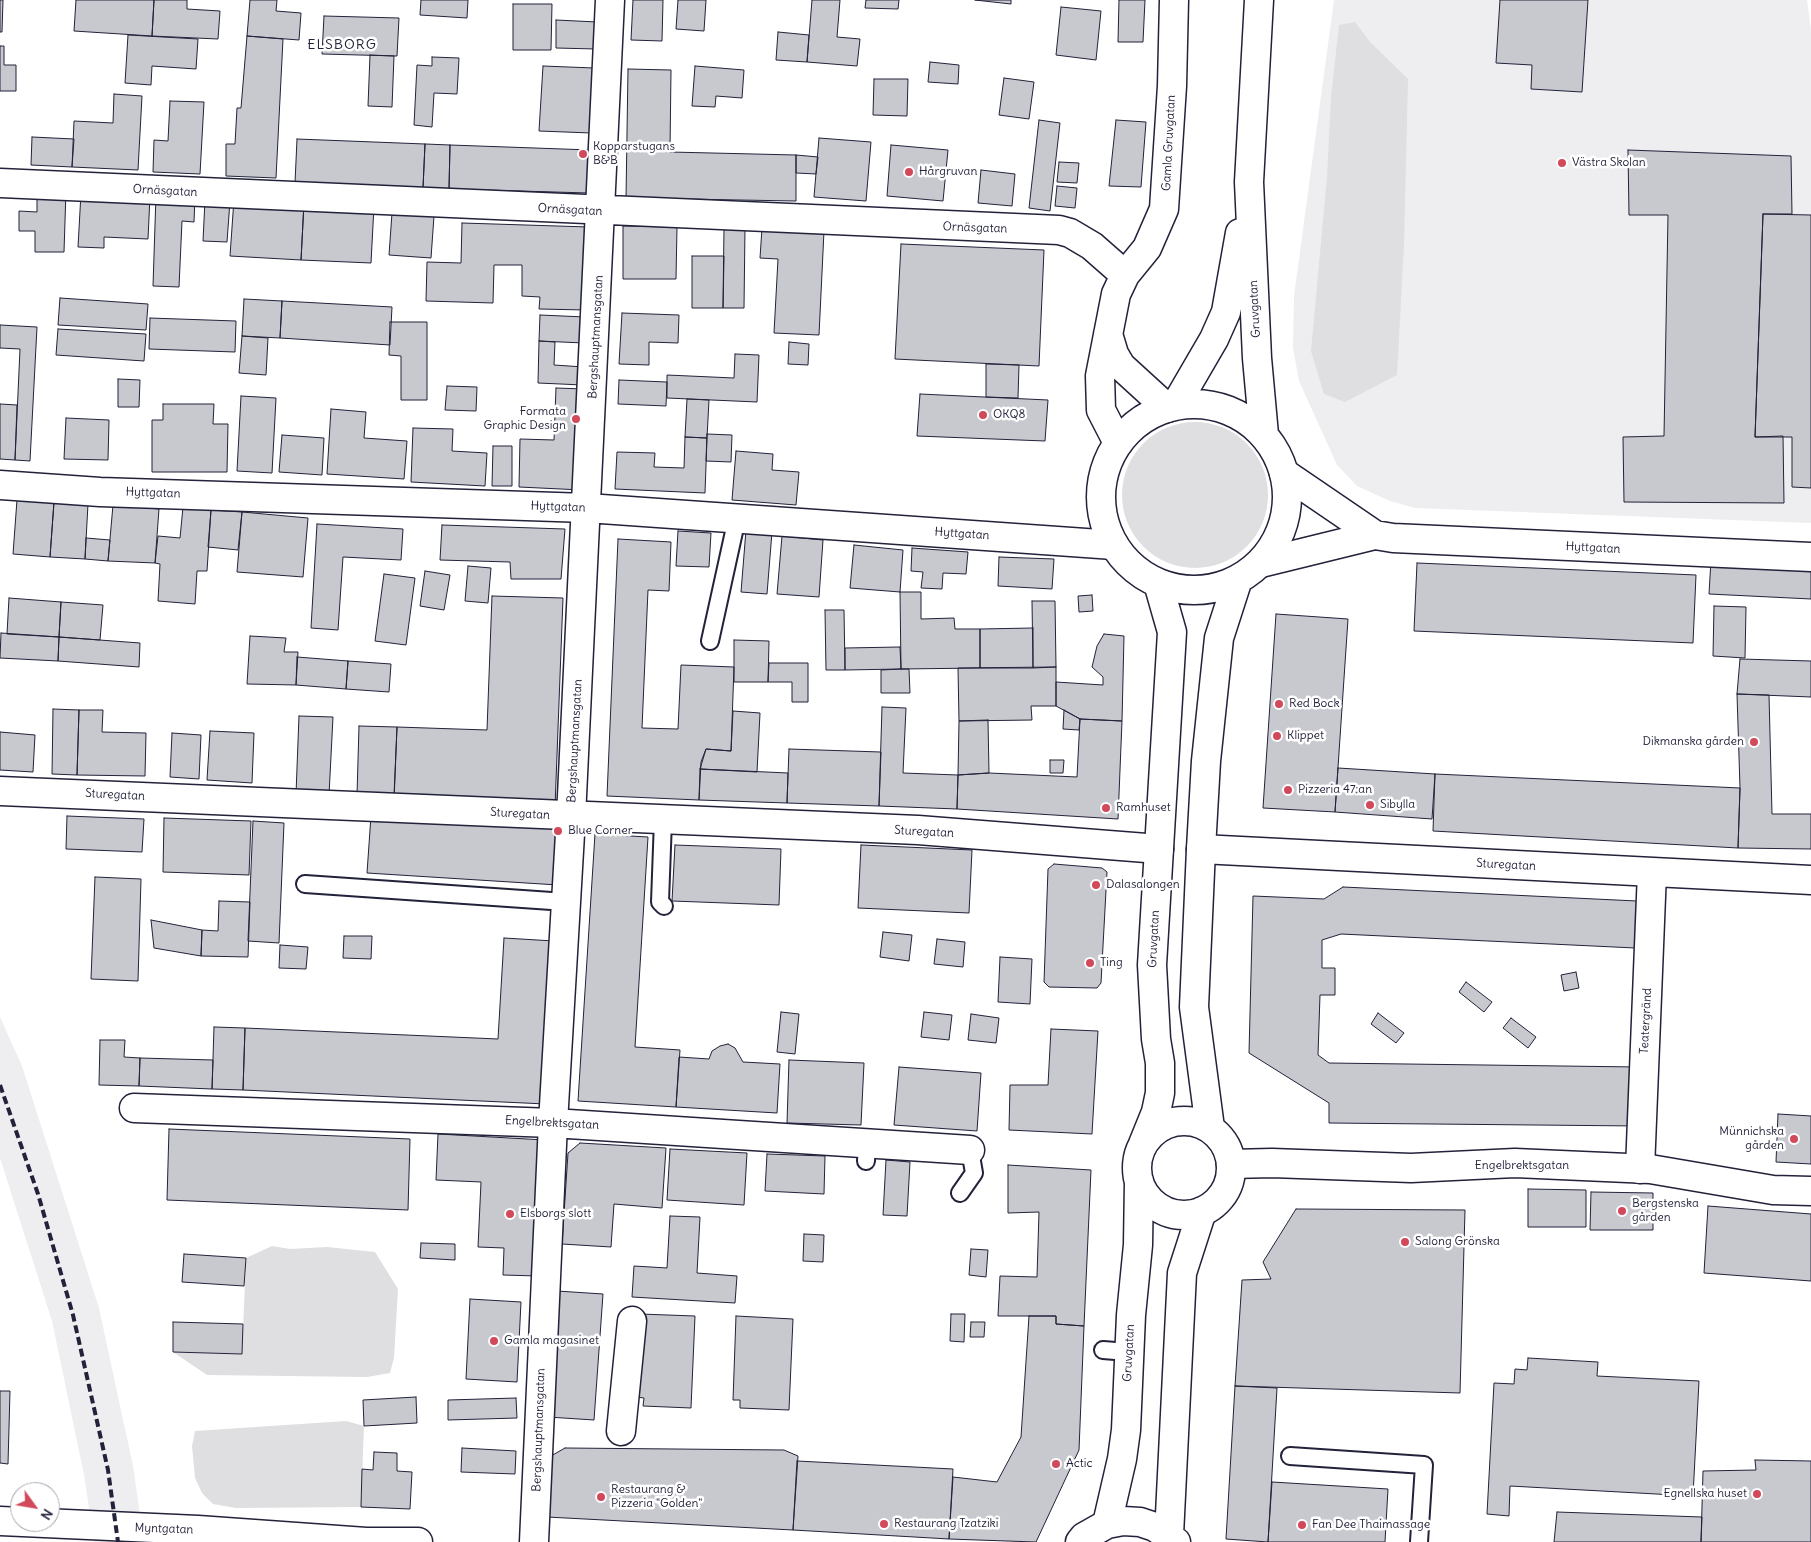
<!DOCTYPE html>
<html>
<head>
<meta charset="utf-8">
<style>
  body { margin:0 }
  #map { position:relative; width:1811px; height:1542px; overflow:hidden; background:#fff; font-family:Delius,sans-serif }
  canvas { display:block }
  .north { position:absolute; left:10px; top:1482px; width:50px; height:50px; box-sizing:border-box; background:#fff; border:1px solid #a7a7b1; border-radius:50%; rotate:122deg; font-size:14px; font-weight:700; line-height:20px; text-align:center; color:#22223b }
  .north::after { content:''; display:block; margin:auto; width:18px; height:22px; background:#d1495b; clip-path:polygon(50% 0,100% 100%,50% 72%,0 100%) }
</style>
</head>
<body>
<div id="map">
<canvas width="1811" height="1542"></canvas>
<div class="north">N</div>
</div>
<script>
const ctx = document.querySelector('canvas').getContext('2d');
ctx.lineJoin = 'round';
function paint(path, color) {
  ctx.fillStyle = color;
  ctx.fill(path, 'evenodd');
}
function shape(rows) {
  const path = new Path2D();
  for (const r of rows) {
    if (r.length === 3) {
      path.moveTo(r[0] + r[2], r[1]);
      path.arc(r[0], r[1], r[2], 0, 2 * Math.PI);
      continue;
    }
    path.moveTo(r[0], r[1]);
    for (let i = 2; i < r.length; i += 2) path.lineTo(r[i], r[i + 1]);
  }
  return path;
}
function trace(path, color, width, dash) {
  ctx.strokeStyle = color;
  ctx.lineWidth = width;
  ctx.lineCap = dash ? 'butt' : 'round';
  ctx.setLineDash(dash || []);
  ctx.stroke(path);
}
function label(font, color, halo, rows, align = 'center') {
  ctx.font = font + ' Delius,sans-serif';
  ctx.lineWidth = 5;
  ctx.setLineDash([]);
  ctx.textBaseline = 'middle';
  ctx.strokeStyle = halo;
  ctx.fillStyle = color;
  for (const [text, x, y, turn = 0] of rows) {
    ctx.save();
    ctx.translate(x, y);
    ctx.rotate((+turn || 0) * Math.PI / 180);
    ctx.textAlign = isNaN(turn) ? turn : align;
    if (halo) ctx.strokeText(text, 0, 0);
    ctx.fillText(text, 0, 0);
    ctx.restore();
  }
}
const built = shape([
  [1334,0,1807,0,1811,30,1811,523,1415,508,1390,501,1357,486,1337,465,1299,381,1293,348,1294,296],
  [0,1017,22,1066,99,1308,133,1466,144,1542,94,1542,84,1475,52,1321,0,1158]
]);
const green = shape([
  [1355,22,1370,42,1408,79,1404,245,1397,375,1345,402,1324,394,1311,351,1327,177,1331,97,1339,25],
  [1195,495,73],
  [272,1246,290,1249,327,1247,375,1252,398,1289,394,1358,390,1373,367,1377,207,1375,173,1352,242,1354,246,1258],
  [346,1421,364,1426,361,1507,236,1508,213,1504,202,1493,195,1478,192,1446,195,1431]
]);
const building = shape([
  [0,0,3,0,2,32,0,32,0,0],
  [76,0,154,0,152,36,74,31,76,0],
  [154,0,187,0,187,9,220,11,218,39,152,36,154,0],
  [250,0,277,0,276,11,301,13,299,40,247,36,250,0],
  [421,0,468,0,467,18,420,15,421,0],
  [633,0,663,0,662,41,631,40,633,0],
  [678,0,706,0,704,31,676,29,678,0],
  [812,0,840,0,837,37,860,39,857,66,807,62,812,0],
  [866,0,899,0,898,9,865,8,866,0],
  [975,0,1011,0,1011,4,975,0],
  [1119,0,1145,0,1143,42,1118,42,1119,0],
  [1500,0,1588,0,1582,92,1531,89,1532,65,1496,63,1500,0],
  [513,4,552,4,551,50,513,50,513,4],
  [1061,7,1101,11,1096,60,1056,55,1061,7],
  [324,16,399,18,397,56,322,54,324,16],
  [556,20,597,22,596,49,556,48,556,20],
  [778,32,809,35,807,62,776,60,778,32],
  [128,35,198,39,196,69,152,66,151,85,125,83,128,35],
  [247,36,283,39,276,178,226,176,226,144,235,144,237,108,241,108,247,36],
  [0,46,4,46,4,65,16,65,16,91,0,91,0,46],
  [370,55,394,56,392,107,368,106,370,55],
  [432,57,459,58,457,94,434,93,432,127,414,125,417,65,432,66,432,57],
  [930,62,959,65,958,84,928,82,930,62],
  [543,66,594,68,591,133,539,131,543,66],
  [695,66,744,70,742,98,716,96,715,107,692,106,695,66],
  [628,69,671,70,670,152,796,155,796,201,626,198,628,69],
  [1004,78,1034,82,1029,119,999,115,1004,78],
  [874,79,908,79,907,116,873,115,874,79],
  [114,94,142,96,138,170,72,167,74,121,113,123,114,94],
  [170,101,204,102,200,174,153,172,154,140,168,141,170,101],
  [1039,120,1060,123,1050,211,1029,208,1039,120],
  [1116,120,1146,122,1141,187,1109,186,1116,120],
  [32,137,74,139,72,167,31,165,32,137],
  [819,138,871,142,866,201,814,197,819,138],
  [297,139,425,144,423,188,295,183,297,139],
  [425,144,450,145,449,189,423,188,425,144],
  [450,145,591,150,589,193,449,189,450,145],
  [891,145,948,150,943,201,887,196,891,145],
  [1628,150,1791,156,1792,214,1763,214,1755,437,1783,436,1784,503,1624,502,1623,437,1664,436,1668,215,1629,215,1628,150],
  [796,155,818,157,816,174,796,173,796,155],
  [1059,162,1079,163,1077,183,1057,182,1059,162],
  [981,170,1015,174,1012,206,978,203,981,170],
  [1057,186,1077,188,1075,208,1055,206,1057,186],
  [37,190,66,190,64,252,35,252,35,231,19,231,19,211,37,212,37,190],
  [81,193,150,196,148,239,104,237,104,248,78,247,81,193],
  [156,195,195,197,194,222,182,221,179,287,153,286,156,195],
  [234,199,304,203,301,260,230,256,234,199],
  [205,200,230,201,227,242,203,241,205,200],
  [304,203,374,206,371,263,301,260,304,203],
  [392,213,434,216,431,258,389,255,392,213],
  [1763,214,1811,215,1811,488,1792,487,1792,437,1755,437,1763,214],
  [462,223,589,227,586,310,539,309,540,297,522,296,522,265,494,265,493,303,426,301,427,262,461,263,462,223],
  [623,226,677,227,676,279,623,279,623,226],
  [724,227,745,227,744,308,723,308,724,227],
  [762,228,824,231,819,335,774,333,778,259,760,258,762,228],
  [901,244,1044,250,1039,366,895,359,901,244],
  [692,256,724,256,723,308,692,308,692,256],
  [60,298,148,304,146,330,58,325,60,298],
  [244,299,282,301,280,338,242,336,244,299],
  [282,301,392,307,390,345,280,338,282,301],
  [622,313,679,315,678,343,649,342,649,365,619,364,622,313],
  [540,315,585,317,584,343,539,341,540,315],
  [150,318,236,321,235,352,149,349,150,318],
  [390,322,427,322,427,400,401,400,401,356,389,355,390,322],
  [0,325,37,327,30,461,15,460,20,349,0,348,0,325],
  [58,329,146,334,144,361,56,355,58,329],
  [242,336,268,338,266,375,239,373,242,336],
  [539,341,555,342,554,365,584,367,583,385,538,383,539,341],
  [789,342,809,344,808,365,788,364,789,342],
  [735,354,759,355,757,402,667,398,667,375,734,378,735,354],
  [986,364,1019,365,1018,398,986,397,986,364],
  [118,379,140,380,139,407,118,407,118,379],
  [619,380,667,382,666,406,618,404,619,380],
  [447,386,477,387,476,411,445,410,447,386],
  [556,388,585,389,582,490,519,487,520,439,554,440,556,388],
  [920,394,1048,400,1045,441,917,436,920,394],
  [241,396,276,398,272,473,237,471,241,396],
  [687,399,709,400,707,438,685,437,687,399],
  [0,404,17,405,15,460,0,459,0,404],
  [163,404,214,404,213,424,228,424,227,472,152,472,152,420,163,420,163,404],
  [331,409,366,412,364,438,407,441,404,479,327,474,331,409],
  [66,418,109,420,108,460,64,459,66,418],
  [413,428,453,429,452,451,487,453,485,486,411,482,413,428],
  [707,434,732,435,731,462,706,461,707,434],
  [282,435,324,438,322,475,279,472,282,435],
  [685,437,707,438,705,493,615,489,617,452,655,453,654,467,684,468,685,437],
  [493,446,512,446,512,486,492,486,493,446],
  [736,451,773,454,772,470,799,472,796,505,732,500,736,451],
  [17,500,54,502,50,557,13,554,17,500],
  [54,502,88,504,85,559,50,557,54,502],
  [113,505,159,509,155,563,108,561,113,505],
  [183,507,211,510,207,571,197,571,195,604,158,601,160,564,155,563,158,536,180,538,183,507],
  [211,510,242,512,238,550,208,547,211,510],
  [242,512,308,518,303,577,237,572,242,512],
  [317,524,403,529,401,560,343,557,338,630,311,628,317,524],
  [442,525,565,529,561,579,511,579,510,562,440,560,442,525],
  [746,530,772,532,767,594,741,592,746,530],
  [678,531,711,533,709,567,676,566,678,531],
  [782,536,823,540,819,597,777,594,782,536],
  [86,538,110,540,108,561,85,559,86,538],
  [618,539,671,542,669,591,648,590,642,728,678,729,681,665,734,667,731,751,706,749,701,762,699,800,607,796,618,539],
  [854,545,903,550,900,592,850,588,854,545],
  [912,548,968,552,966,574,943,573,942,589,921,588,923,572,911,571,912,548],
  [999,557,1054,559,1052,589,998,586,999,557],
  [1711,560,1811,565,1811,599,1709,594,1711,560],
  [1417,563,1696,575,1693,643,1414,631,1417,563],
  [468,566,491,568,488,603,465,601,468,566],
  [425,571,450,575,444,610,420,606,425,571],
  [384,574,415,578,406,645,375,641,384,574],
  [900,592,921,592,921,619,954,618,955,629,980,629,980,668,901,669,900,592],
  [1092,595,1093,611,1079,612,1078,596,1092,595],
  [492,596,563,598,555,807,394,801,397,727,487,730,492,596],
  [9,598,61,602,59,637,7,634,9,598],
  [1032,601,1055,601,1056,667,1033,668,1032,601],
  [61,602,103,605,100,640,59,637,61,602],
  [1714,606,1746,607,1745,658,1713,656,1714,606],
  [825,610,844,610,845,670,826,670,825,610],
  [1276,614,1348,619,1335,812,1263,808,1276,614],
  [1033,628,1033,668,980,668,980,629,1033,628],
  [1,633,59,637,58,661,0,658,1,633],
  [1104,634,1124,636,1122,721,1080,719,1056,706,1056,682,1103,685,1103,677,1092,667,1097,646,1104,634],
  [250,636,286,638,284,652,298,652,296,685,247,684,250,636],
  [59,637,140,643,139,667,58,661,59,637],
  [734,640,769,641,768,682,734,682,734,640],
  [900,647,901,669,845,670,845,648,900,647],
  [297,657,348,661,346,689,296,685,297,657],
  [1740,659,1811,661,1811,697,1737,694,1740,659],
  [348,661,391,664,389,692,346,689,348,661],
  [769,663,808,663,808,702,792,702,792,682,768,682,769,663],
  [1056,667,1056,706,1031,706,1032,720,959,721,958,668,1056,667],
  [901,669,909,669,910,693,881,693,881,670,901,669],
  [1737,694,1769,695,1772,814,1811,814,1811,849,1738,848,1740,788,1737,694],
  [882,707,906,708,903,773,958,775,957,809,879,806,882,707],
  [53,709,79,710,77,775,52,774,53,709],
  [79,710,103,710,102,732,146,733,145,776,77,775,79,710],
  [1064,710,1080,719,1079,730,1063,729,1064,710],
  [733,711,760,713,757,772,700,769,706,749,731,751,733,711],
  [299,716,333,717,329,795,296,794,299,716],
  [1080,719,1122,721,1118,819,957,809,958,775,989,773,1077,777,1080,719],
  [988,720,989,773,958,775,959,721,988,720],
  [359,726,397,727,394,796,357,795,359,726],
  [210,731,254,733,252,783,207,780,210,731],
  [0,732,35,735,33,772,0,770,0,732],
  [172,733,201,735,199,779,170,777,172,733],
  [789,749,881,752,879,806,787,803,789,749],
  [1050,760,1064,760,1063,773,1050,773,1050,760],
  [1338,768,1435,774,1432,819,1335,812,1338,768],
  [700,769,788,773,787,803,699,800,700,769],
  [1435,774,1740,788,1738,848,1433,831,1435,774],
  [67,816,144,819,142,852,66,849,67,816],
  [371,816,561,828,558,885,367,873,371,816],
  [164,818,251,821,249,875,163,872,164,818],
  [253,821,284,823,279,943,248,941,253,821],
  [595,834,648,837,635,1047,680,1050,676,1107,578,1101,595,834],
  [675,845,781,849,779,905,672,901,675,845],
  [861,845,972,850,969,913,858,908,861,845],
  [1054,864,1102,868,1107,872,1101,983,1097,988,1049,987,1044,982,1048,869,1054,864],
  [95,877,141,879,138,981,91,979,95,877],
  [1343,887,1637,901,1635,948,1341,934,1322,940,1322,968,1335,968,1335,995,1320,995,1318,1055,1329,1063,1639,1067,1638,1126,1329,1123,1329,1103,1249,1053,1253,896,1324,899,1343,887],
  [219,901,250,902,248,957,201,956,202,930,218,931,219,901],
  [151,920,202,930,201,956,154,948,151,920],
  [883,932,912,935,909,961,880,957,883,932],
  [344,936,372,936,371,959,343,958,344,936],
  [504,938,554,941,546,1104,243,1090,245,1028,498,1039,504,938],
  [937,939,965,942,963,967,934,964,937,939],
  [280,945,308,947,306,969,279,968,280,945],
  [1000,957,1032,959,1030,1004,998,1002,1000,957],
  [1576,972,1579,988,1564,991,1561,975,1576,972],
  [1466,982,1492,1002,1484,1012,1459,992,1466,982],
  [781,1012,799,1014,795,1054,777,1052,781,1012],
  [924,1012,952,1015,949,1040,921,1037,924,1012],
  [1378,1013,1404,1033,1396,1043,1371,1024,1378,1013],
  [971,1014,999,1018,996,1043,968,1040,971,1014],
  [1511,1018,1536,1037,1528,1048,1503,1028,1511,1018],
  [214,1027,245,1028,243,1090,212,1089,214,1027],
  [1051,1029,1098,1031,1092,1134,1009,1130,1010,1085,1048,1085,1051,1029],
  [100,1040,125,1040,124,1057,140,1058,139,1086,99,1085,100,1040],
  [728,1044,735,1048,743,1062,780,1064,777,1113,676,1107,679,1057,709,1059,712,1051,720,1046,728,1044],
  [140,1058,213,1060,212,1089,139,1086,140,1058],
  [789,1060,864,1063,861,1125,787,1123,789,1060],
  [899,1067,981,1073,977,1131,894,1125,899,1067],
  [1778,1114,1811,1116,1811,1164,1776,1162,1778,1114],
  [169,1129,410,1139,408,1210,167,1200,169,1129],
  [438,1134,545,1140,538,1276,503,1275,504,1248,478,1247,481,1182,436,1180,438,1134],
  [580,1143,666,1148,662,1208,614,1204,611,1247,562,1244,568,1153,580,1143],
  [670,1149,747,1153,744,1205,667,1200,670,1149],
  [767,1154,825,1156,824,1194,765,1191,767,1154],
  [886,1160,910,1162,907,1216,883,1215,886,1160],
  [1008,1165,1091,1170,1084,1326,1056,1324,1056,1316,998,1316,1000,1276,1037,1277,1039,1212,1008,1213,1008,1165],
  [1528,1189,1586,1190,1586,1227,1528,1227,1528,1189],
  [1591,1192,1653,1193,1653,1230,1590,1230,1591,1192],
  [1708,1206,1811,1214,1811,1281,1704,1273,1708,1206],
  [1296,1209,1465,1210,1460,1393,1235,1386,1242,1280,1271,1279,1263,1262,1296,1209],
  [670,1216,700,1217,697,1273,737,1276,735,1303,632,1297,634,1266,667,1268,670,1216],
  [804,1234,824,1235,823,1262,803,1261,804,1234],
  [421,1243,455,1244,455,1260,420,1258,421,1243],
  [971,1249,988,1250,986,1277,969,1275,971,1249],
  [184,1254,246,1258,244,1286,182,1282,184,1254],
  [557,1291,603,1294,594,1420,548,1417,557,1291],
  [470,1299,521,1302,517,1382,466,1379,470,1299],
  [640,1314,695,1316,691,1408,643,1406,644,1398,636,1397,640,1314],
  [951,1314,965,1314,964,1342,950,1341,951,1314],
  [736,1316,793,1319,789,1410,740,1408,740,1400,733,1400,736,1316],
  [1029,1316,1056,1316,1056,1324,1084,1326,1079,1450,1036,1542,949,1539,953,1477,997,1482,1021,1437,1029,1316],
  [173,1322,243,1324,242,1354,173,1352,173,1322],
  [971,1322,985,1322,984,1337,970,1337,971,1322],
  [1528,1358,1598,1362,1597,1376,1699,1381,1693,1496,1510,1486,1509,1516,1487,1514,1494,1383,1514,1384,1515,1369,1527,1370,1528,1358],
  [1235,1386,1277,1388,1268,1542,1226,1539,1235,1386],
  [0,1391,10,1391,8,1464,0,1463,0,1391],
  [416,1397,417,1423,364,1426,363,1400,416,1397],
  [516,1398,517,1418,448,1420,448,1400,516,1398],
  [462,1448,516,1451,515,1474,461,1472,462,1448],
  [565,1448,784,1450,798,1456,793,1530,547,1517,551,1456,565,1448],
  [374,1452,397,1453,397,1471,412,1472,410,1509,361,1507,362,1469,373,1470,374,1452],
  [1755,1460,1811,1461,1811,1542,1701,1542,1703,1471,1756,1470,1755,1460],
  [797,1461,953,1469,949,1539,793,1530,797,1461],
  [1272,1482,1388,1489,1385,1542,1268,1542,1272,1482],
  [1557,1512,1702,1517,1701,1542,1554,1542,1557,1512]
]);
const service = shape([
  [710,641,737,518],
  [663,820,660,902,664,906],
  [305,884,566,902],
  [866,1161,867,1144],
  [960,1193,974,1173,970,1150],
  [1103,1350,1128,1352],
  [1290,1456,1424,1465,1419,1542]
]);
const minor = shape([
  [0,183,1059,230,1070,233,1092,246,1125,275],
  [1108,334,1114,354,1121,366,1167,408],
  [1118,443,1101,410,1100,376,1116,294,1125,275,1147,248,1164,209,1172,86,1174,0],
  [1284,473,1375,535,1393,538,1811,557],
  [0,485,100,492,587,508,1114,545],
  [1261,563,1375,535],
  [0,791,918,830,1159,849],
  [1201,849,1811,880],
  [134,1108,553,1123,970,1150],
  [1640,1169,1652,872],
  [621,1431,632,1321],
  [534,1542,553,1123,571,817,610,0]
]);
const tertiary = shape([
  [1231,1164,1272,1163,1411,1168,1515,1163,1650,1169,1773,1190,1811,1191],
  [0,1521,198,1530,366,1542,418,1542]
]);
const secondary = shape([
  [1259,0,1249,182,1257,358,1264,435],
  [1194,497,93],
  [1175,406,1214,339,1226,312,1240,233],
  [1184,1168,47],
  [1210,1128,1194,1007,1201,849,1206,761,1219,638,1238,579],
  [1143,1144,1156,1112,1160,1093,1160,1063,1156,1039,1152,965,1172,632,1158,583],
  [1107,1524,1122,1459,1126,1430,1131,1315,1138,1245,1139,1181],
  [1169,1535,1182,1273,1202,1211],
  [1080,1542,1084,1537,1107,1524,1123,1521,1140,1522,1155,1527,1176,1542]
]);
const rail = shape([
  [0,1085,38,1194,73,1315,108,1470,118,1542]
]);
const markers = [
  [583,154,5,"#d1495b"],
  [1562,163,5,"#d1495b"],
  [909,172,5,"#d1495b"],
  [983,415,5,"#d1495b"],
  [576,419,5,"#d1495b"],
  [1279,704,5,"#d1495b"],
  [1277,736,5,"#d1495b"],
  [1754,742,5,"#d1495b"],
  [1288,790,5,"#d1495b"],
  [1370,805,5,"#d1495b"],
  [1106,808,5,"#d1495b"],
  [558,831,5,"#d1495b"],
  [1096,885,5,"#d1495b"],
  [1090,963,5,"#d1495b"],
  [1794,1139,5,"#d1495b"],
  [1622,1211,5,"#d1495b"],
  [510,1214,5,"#d1495b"],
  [1405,1242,5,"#d1495b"],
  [494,1341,5,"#d1495b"],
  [1056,1464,5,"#d1495b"],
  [1757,1494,5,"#d1495b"],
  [601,1497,5,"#d1495b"],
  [884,1524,5,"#d1495b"],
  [1302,1525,5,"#d1495b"]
];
const streetNames = [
  ["Gamla Gruvgatan",1169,143,-87],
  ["Ornäsgatan",165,191,3],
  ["Ornäsgatan",570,210,3],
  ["Ornäsgatan",975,228,2],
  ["Gruvgatan",1255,309,-93],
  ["Bergshauptmansgatan",596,337,-87],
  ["Hyttgatan",153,493,2],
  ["Hyttgatan",558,507,2],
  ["Hyttgatan",962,534,4],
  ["Hyttgatan",1593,548,3],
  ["Bergshauptmansgatan",575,741,-87],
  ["Sturegatan",115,795,3],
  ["Sturegatan",520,814,3],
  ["Sturegatan",924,832,3],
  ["Sturegatan",1506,865,3],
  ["Gruvgatan",1154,939,-87],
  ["Teatergränd",1646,1021,-87],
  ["Engelbrektsgatan",552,1123,3],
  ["Engelbrektsgatan",1522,1166],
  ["Gruvgatan",1129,1353,-87],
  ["Bergshauptmansgatan",539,1430,-88],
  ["Myntgatan",164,1529,2]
];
const poiNames = [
  ["Kopparstugans",593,147],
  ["B&B",593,161],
  ["Västra Skolan",1572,163],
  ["Hårgruvan",919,172],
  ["Formata",566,412,"right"],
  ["Graphic Design",566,426,"right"],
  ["OKQ8",993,415],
  ["Red Bock",1289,704],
  ["Klippet",1287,736],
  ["Dikmanska gården",1744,742,"right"],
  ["Pizzeria 47:an",1298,790],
  ["Sibylla",1380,805],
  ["Ramhuset",1116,808],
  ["Blue Corner",568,831],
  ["Dalasalongen",1106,885],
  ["Ting",1100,963],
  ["Münnichska",1784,1132,"right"],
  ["gården",1784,1146,"right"],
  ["Bergstenska",1632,1204],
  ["gården",1632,1218],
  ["Elsborgs slott",520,1214],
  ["Salong Grönska",1415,1242],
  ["Gamla magasinet",504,1341],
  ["Actic",1066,1464],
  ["Restaurang &",611,1490],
  ["Pizzeria \"Golden\"",611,1504],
  ["Egnellska huset",1747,1494,"right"],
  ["Restaurang Tzatziki",894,1524],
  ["Fan Dee Thaimassage",1312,1525]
];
const neighbourhoodNames = [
  ["ELSBORG",342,45]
];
paint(built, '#eeeef1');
paint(green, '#dfdfe2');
paint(building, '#c8c8cf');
trace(building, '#22223b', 1);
trace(service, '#22223b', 20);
trace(minor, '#22223b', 31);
trace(tertiary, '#22223b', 31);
trace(secondary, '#22223b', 31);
trace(service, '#fff', 16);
trace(minor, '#fff', 28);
trace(tertiary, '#fff', 28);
trace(secondary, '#fff', 28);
trace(rail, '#22223b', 4, [8, 4]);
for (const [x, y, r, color] of markers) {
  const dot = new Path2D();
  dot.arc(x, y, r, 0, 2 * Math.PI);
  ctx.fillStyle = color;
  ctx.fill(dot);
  trace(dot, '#fff', 2);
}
label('12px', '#22223b', '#fff', streetNames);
label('12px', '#22223b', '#fff', poiNames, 'left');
ctx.letterSpacing = '1px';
label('14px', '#22223b', '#fff', neighbourhoodNames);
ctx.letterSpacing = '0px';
</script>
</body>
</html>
